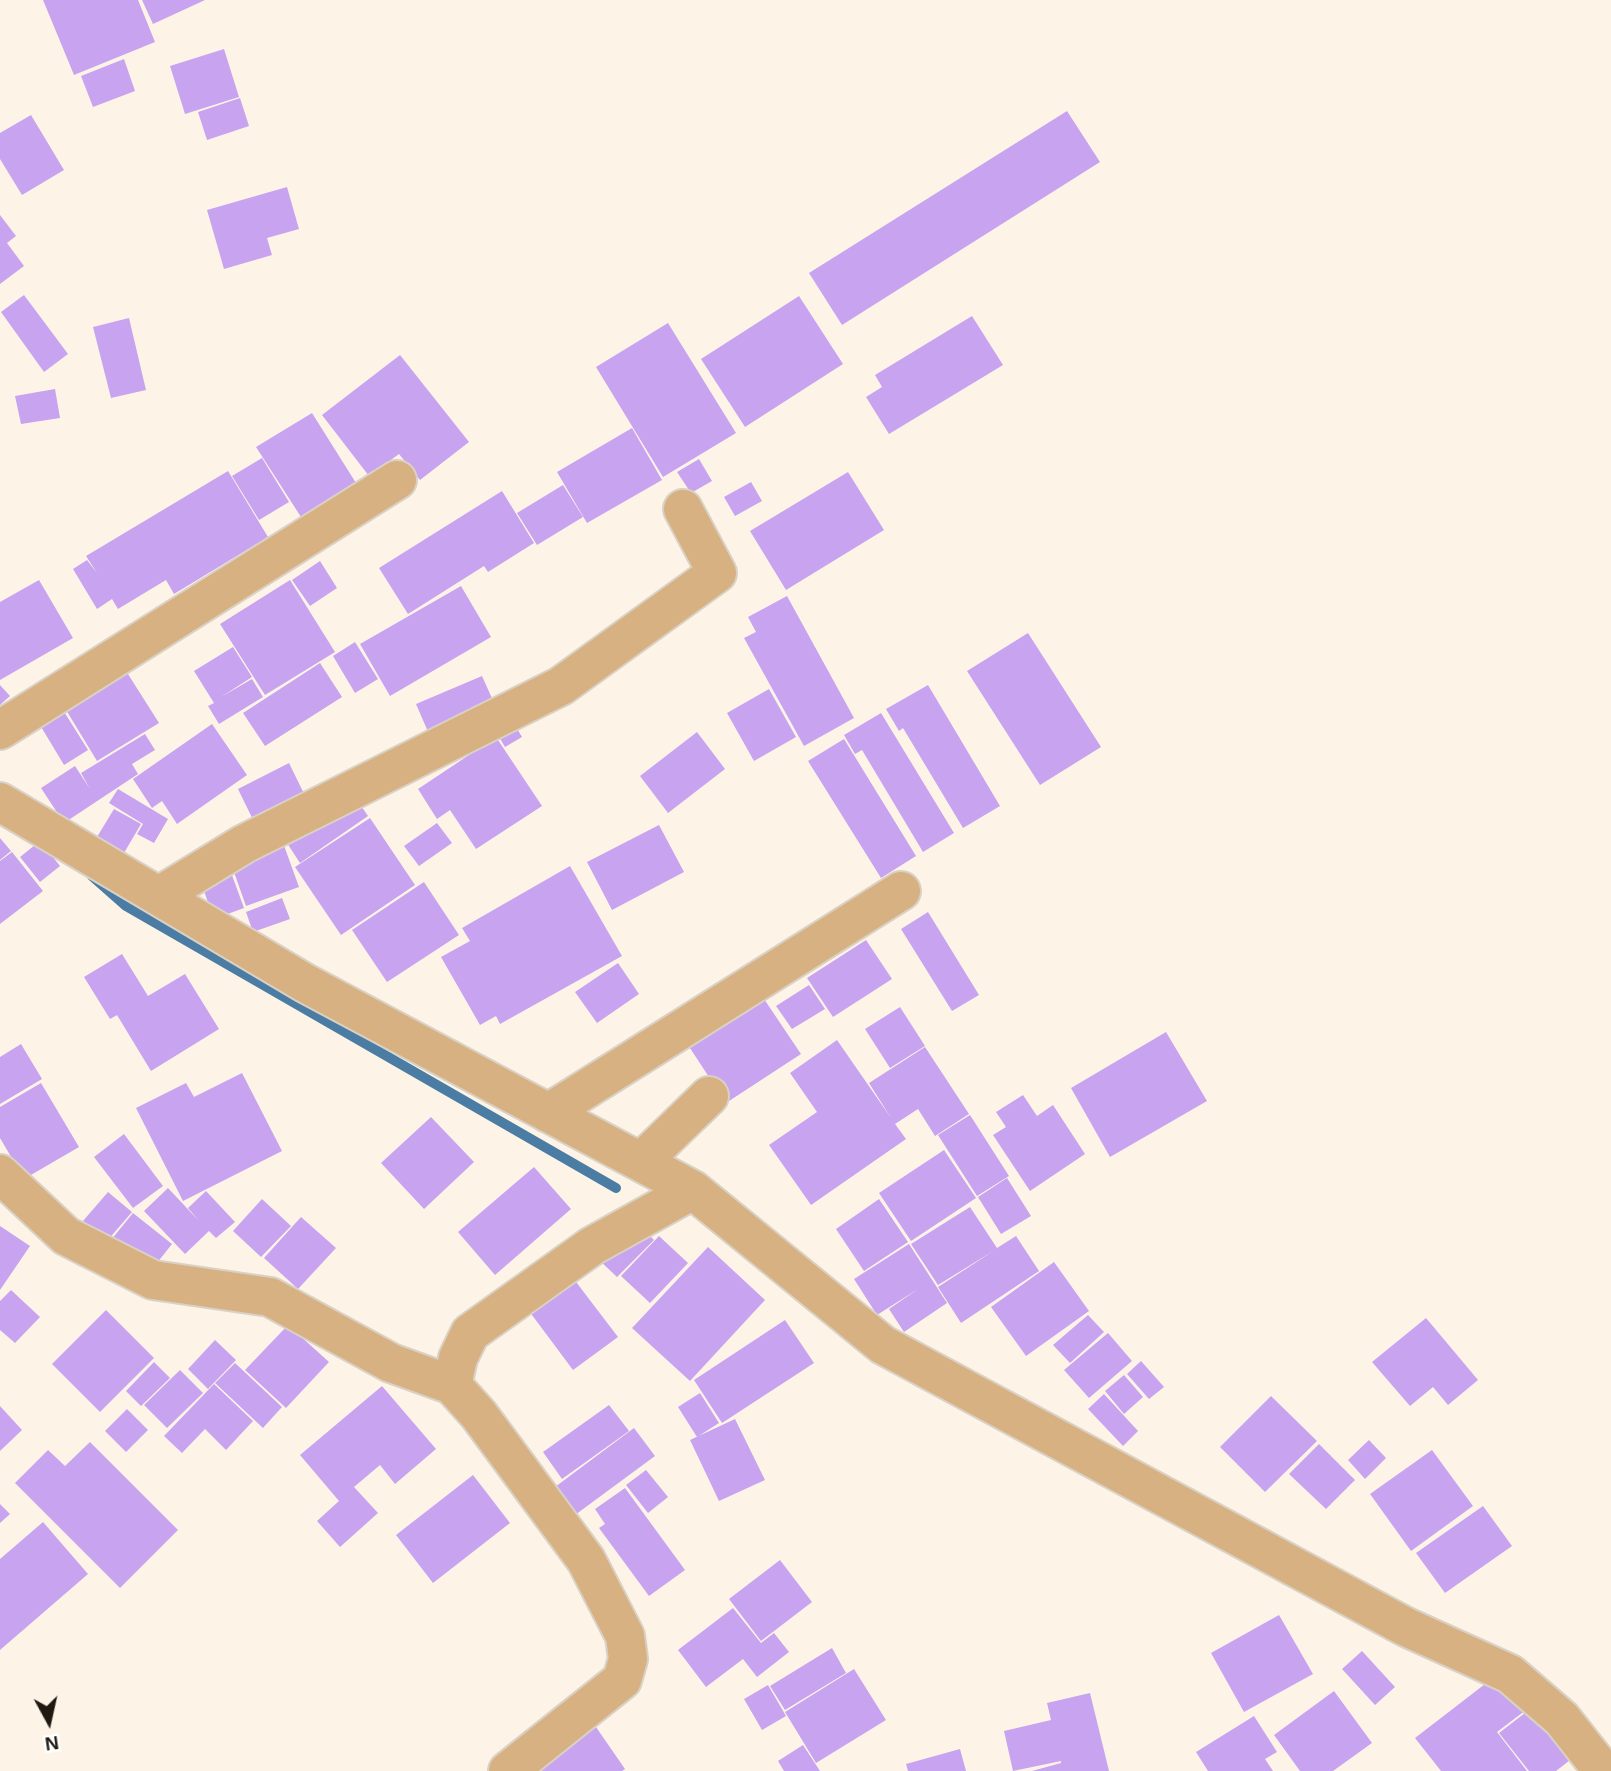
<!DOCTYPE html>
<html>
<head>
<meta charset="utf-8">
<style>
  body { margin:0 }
  #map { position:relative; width:1611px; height:1771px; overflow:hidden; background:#fdf4e7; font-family:Helvetica,sans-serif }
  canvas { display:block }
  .north { position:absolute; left:14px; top:1687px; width:70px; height:70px; -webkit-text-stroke:5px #fff; paint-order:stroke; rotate:172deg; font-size:19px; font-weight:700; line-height:28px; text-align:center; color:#1f1912 }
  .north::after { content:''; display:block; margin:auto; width:24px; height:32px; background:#1f1912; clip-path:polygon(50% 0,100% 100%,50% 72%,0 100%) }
</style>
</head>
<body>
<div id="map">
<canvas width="1611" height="1771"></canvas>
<div class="north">N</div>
</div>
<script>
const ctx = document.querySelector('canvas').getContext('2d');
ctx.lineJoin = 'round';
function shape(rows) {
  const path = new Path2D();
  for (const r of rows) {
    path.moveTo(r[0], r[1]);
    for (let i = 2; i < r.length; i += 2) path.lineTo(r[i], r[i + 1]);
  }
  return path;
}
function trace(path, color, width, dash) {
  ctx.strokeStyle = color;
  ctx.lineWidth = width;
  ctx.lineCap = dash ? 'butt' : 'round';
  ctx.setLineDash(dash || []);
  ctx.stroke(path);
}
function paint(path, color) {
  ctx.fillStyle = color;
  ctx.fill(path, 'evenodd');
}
const stream = shape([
  [92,876,126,906,616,1188]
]);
const building = shape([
  [43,0,138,0,155,42,74,75],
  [142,0,205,0,153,24],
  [224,49,239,97,185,114,170,66],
  [124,59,135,91,93,107,81,76],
  [240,98,249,126,207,140,198,112],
  [1067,111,1100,162,842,325,809,273],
  [31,115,64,170,22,195,0,159,0,133],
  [287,187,299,229,267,238,272,255,224,269,207,210],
  [0,215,16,236,7,243,24,266,0,284],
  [24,295,68,354,44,372,1,312],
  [799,296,843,364,745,427,701,359],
  [972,316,1003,365,889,434,866,397,882,387,875,375],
  [129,318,146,390,111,398,93,327],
  [668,323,736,433,663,477,596,367],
  [400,355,469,442,420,480,399,454,369,476,322,415],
  [55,389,60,418,21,424,15,396],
  [312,413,356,483,301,517,256,447],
  [632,428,662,480,587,523,557,472],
  [262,458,289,502,259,520,232,476],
  [699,459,712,481,691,493,677,472],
  [228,471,268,537,174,594,166,580,118,609,112,599,97,609,73,569,87,560,97,573,86,556],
  [848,472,884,530,786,590,750,531],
  [751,482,762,501,735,516,724,497],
  [563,485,583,517,537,545,517,513],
  [502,491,534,543,488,572,484,566,408,614,379,568],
  [320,561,337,588,310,606,292,580],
  [39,580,73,638,0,680,0,602],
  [290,580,335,652,265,695,220,624],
  [461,586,491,637,390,696,360,644],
  [787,596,854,718,804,746,744,638,756,632,748,617],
  [1028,633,1101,747,1040,785,967,671],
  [355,642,378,679,355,693,333,656],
  [233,647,252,677,221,697,252,679,263,697,219,724,208,706,214,703,194,671],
  [121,663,159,723,97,761,60,700],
  [320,663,342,697,265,746,243,713],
  [482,676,495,705,429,734,416,704],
  [0,685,10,696,0,705],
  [928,685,1000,806,963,828,903,728,899,731,886,709],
  [769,689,796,737,754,761,727,713],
  [63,710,88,750,64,765,40,725],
  [881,713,954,833,923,852,862,750,855,754,844,735],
  [510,717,522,737,505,747,493,727],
  [212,724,247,775,177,824,162,801,152,808,133,779],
  [697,732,725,769,668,813,640,776],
  [145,734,155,750,132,764,138,774,64,823,41,788,75,766,90,789,81,773],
  [496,737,542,806,476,849,450,810,437,819,418,789],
  [844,739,916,856,881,878,808,761],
  [289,763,311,808,260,834,238,789],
  [118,789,168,819,154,843,137,834,143,824,109,803],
  [353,794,368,816,300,863,285,840],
  [114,809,141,824,124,853,97,837],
  [370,818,415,885,341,935,295,867],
  [437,823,452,843,419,866,404,846],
  [659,825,684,872,612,910,587,862],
  [0,838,11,851,0,860],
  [282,840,299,887,246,906,229,858],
  [40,841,60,866,40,882,20,857],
  [12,852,43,891,0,924,0,861],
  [570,866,622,956,500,1024,496,1016,480,1025,441,957,470,941,462,928],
  [229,867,244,908,214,919,199,877],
  [424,882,459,935,387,982,352,930],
  [282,898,290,919,253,932,246,912],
  [928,912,979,995,952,1011,901,929],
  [866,940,892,979,833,1017,807,978],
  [122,954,148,996,185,974,219,1029,151,1071,117,1015,110,1019,84,977],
  [618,963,639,994,597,1023,575,992],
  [809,985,825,1009,792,1029,776,1006],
  [760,993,801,1054,726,1103,686,1042],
  [900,1007,925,1046,890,1068,865,1029],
  [1166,1032,1207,1101,1110,1157,1071,1088],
  [837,1040,891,1118,869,1083,925,1047,969,1114,935,1136,918,1109,895,1124,906,1139,811,1205,769,1145,817,1112,790,1073],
  [21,1044,42,1079,0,1104,0,1057],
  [242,1073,282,1151,183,1201,136,1108,186,1083,194,1097],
  [41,1083,79,1147,24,1179,0,1138,0,1107],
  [1023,1095,1037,1116,1053,1105,1085,1154,1030,1191,993,1135,1006,1127,996,1112],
  [970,1115,1009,1176,977,1196,938,1135],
  [431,1117,474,1162,424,1209,381,1163],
  [124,1134,163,1186,133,1208,94,1157],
  [944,1150,976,1198,911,1241,879,1193],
  [534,1167,571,1209,495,1275,458,1232],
  [1007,1178,1031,1216,1001,1234,978,1197],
  [168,1188,199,1221,188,1208,206,1191,235,1222,216,1238,209,1231,185,1254,144,1211],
  [108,1192,132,1212,107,1241,83,1221],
  [262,1199,291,1226,261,1257,233,1231],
  [879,1199,908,1242,864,1271,836,1229],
  [970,1207,997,1248,1016,1236,1039,1271,961,1323,938,1287,995,1250,938,1285,911,1244],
  [133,1213,172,1244,157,1263,142,1251,135,1260,111,1240],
  [301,1217,336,1248,298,1289,264,1258],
  [637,1223,654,1240,617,1277,599,1260],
  [0,1226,30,1246,0,1290],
  [659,1236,688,1263,650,1303,621,1276],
  [909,1244,947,1303,904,1332,889,1309,918,1289,877,1315,854,1279],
  [708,1247,765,1300,690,1381,632,1328],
  [1054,1262,1089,1311,1026,1356,991,1307],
  [570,1274,618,1337,573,1370,526,1307],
  [11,1290,40,1317,15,1343,0,1330,0,1301],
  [106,1310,154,1358,100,1412,52,1364],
  [1088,1315,1104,1332,1070,1363,1053,1345],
  [1426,1318,1478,1380,1448,1405,1433,1387,1410,1406,1372,1362],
  [785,1320,814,1363,722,1423,694,1380],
  [288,1325,329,1362,286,1408,245,1370],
  [1108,1333,1132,1361,1089,1398,1064,1370],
  [215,1340,236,1360,208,1389,188,1369],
  [1141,1361,1164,1387,1149,1399,1127,1374],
  [154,1362,170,1378,141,1406,126,1391],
  [235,1363,282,1407,263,1428,215,1383],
  [180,1370,203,1393,167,1428,144,1405],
  [1124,1375,1143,1397,1124,1414,1105,1391],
  [214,1384,253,1421,226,1450,205,1429,182,1453,164,1436],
  [382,1386,436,1449,395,1484,380,1465,354,1487,378,1513,340,1547,317,1521,339,1501,300,1455],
  [700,1393,719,1423,697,1437,678,1407],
  [1104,1394,1138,1431,1123,1446,1088,1409],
  [1271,1396,1317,1441,1265,1492,1220,1447],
  [609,1405,629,1431,562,1479,543,1452],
  [0,1406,22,1430,0,1451],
  [127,1409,148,1430,126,1452,105,1431],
  [735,1419,765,1480,719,1501,690,1440],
  [634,1428,655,1456,575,1515,555,1487],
  [1369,1440,1386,1458,1365,1479,1348,1460],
  [90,1442,178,1530,120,1588,15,1483,48,1450,65,1466],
  [1319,1444,1355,1480,1326,1509,1289,1474],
  [1432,1450,1473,1506,1411,1551,1370,1494],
  [646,1470,668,1497,648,1513,626,1485],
  [473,1475,510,1523,433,1583,396,1535],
  [625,1488,685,1570,649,1596,599,1528,605,1524,595,1509],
  [0,1504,10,1514,0,1523],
  [1483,1506,1512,1546,1445,1593,1416,1553],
  [43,1522,88,1574,0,1650,0,1559],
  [780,1560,812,1602,761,1641,729,1599],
  [733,1608,761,1643,774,1633,789,1652,757,1677,743,1659,706,1687,678,1650],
  [1279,1615,1313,1674,1244,1712,1211,1653],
  [832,1648,846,1673,785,1710,770,1686],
  [1362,1651,1395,1687,1375,1705,1342,1669],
  [854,1669,886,1720,816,1763,785,1712],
  [1498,1674,1526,1710,1497,1732,1527,1771,1441,1771,1415,1738],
  [768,1685,786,1716,762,1730,744,1699],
  [1334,1691,1372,1743,1333,1771,1300,1771,1274,1735],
  [1090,1693,1109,1771,1032,1771,1061,1763,1061,1761,1013,1771,1004,1731,1051,1720,1047,1703],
  [1534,1706,1574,1757,1556,1771,1529,1771,1499,1733],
  [1254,1716,1277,1752,1265,1759,1273,1771,1208,1771,1196,1752],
  [596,1727,625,1769,622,1771,542,1771,538,1765],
  [803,1745,820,1771,784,1771,778,1761],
  [960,1749,966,1771,908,1771,906,1764]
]);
const minor = shape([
  [0,730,397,480],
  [0,802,305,983,693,1190,883,1345,1406,1627,1510,1674,1562,1719,1603,1771],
  [159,896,244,844,561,686,717,573,683,509],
  [548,1113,901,891],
  [641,1162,709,1096],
  [0,1174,66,1236,153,1280,270,1297,391,1363,452,1385],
  [508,1771,622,1680,628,1659,625,1636,586,1560,479,1415,452,1385,458,1358,470,1333,592,1246,693,1190]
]);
trace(stream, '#4b7da4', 10);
paint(building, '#c7a3f0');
trace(minor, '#d9d1c5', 42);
trace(minor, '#d7b181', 38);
</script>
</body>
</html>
